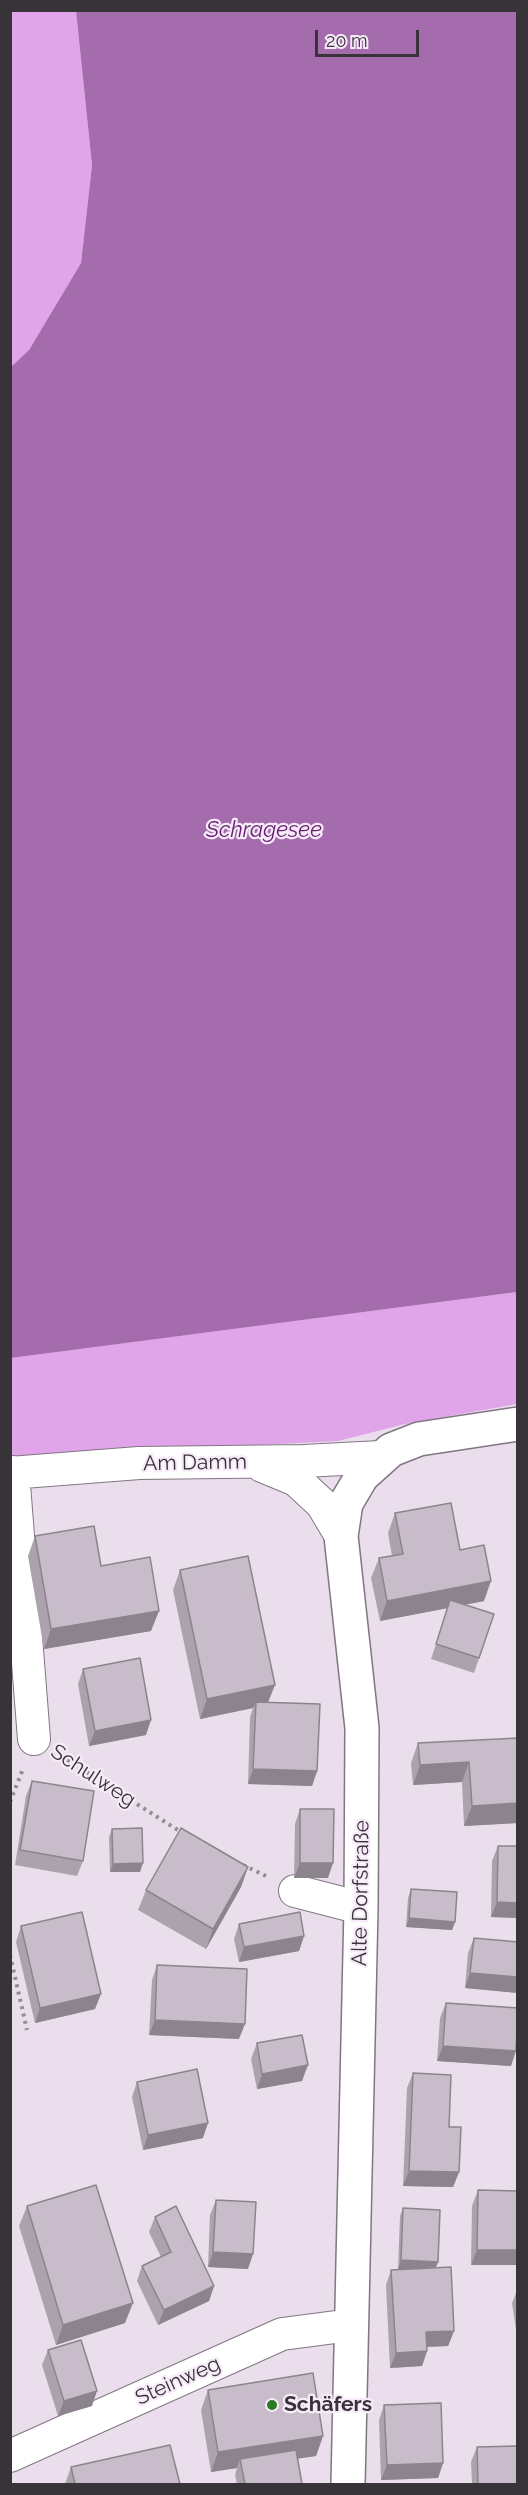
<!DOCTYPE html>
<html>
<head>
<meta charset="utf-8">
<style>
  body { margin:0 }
  #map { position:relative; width:528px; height:2495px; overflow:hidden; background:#eaddec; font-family:Raleway,sans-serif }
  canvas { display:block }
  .frame { position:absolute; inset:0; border:12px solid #383339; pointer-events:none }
  .scale { position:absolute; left:315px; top:30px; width:104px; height:27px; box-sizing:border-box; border:3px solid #383339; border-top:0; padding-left:8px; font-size:18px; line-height:21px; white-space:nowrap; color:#383339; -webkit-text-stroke:4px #f7eaf9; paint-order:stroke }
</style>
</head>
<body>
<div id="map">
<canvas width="528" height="2495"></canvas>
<div class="frame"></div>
<div class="scale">20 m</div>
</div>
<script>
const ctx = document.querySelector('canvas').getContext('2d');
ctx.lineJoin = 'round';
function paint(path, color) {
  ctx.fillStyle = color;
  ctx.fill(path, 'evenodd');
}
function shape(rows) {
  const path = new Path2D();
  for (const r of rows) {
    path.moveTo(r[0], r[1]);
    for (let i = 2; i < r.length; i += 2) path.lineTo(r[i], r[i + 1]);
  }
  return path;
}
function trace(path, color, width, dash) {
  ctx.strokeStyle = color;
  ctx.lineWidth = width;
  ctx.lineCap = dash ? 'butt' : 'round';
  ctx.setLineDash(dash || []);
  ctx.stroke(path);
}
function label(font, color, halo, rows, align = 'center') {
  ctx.font = font + ' Raleway,sans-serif';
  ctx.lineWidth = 4.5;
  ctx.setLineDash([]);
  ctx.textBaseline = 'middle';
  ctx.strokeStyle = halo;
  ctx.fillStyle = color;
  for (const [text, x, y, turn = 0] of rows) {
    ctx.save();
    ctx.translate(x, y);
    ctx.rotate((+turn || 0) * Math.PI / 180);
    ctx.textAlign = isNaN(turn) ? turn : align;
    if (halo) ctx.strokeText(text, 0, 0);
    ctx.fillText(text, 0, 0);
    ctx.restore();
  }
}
const green = shape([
  [11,11,76,11,92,165,81,263,29,350,11,368],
  [517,1292,517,1404,405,1424,338,1441,140,1451,11,1461,10,1358]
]);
const water = shape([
  [76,11,517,11,517,1292,11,1358,10,368,29,350,81,263,92,165]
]);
const path = shape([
  [61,1756,181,1832],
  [10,1802,23,1769],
  [243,1865,266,1876],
  [10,1955,27,2030]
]);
const minor = shape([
  [262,1466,296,1480,322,1504,341,1536],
  [13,1472,34,1739],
  [10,1473,139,1463,304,1461,381,1457],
  [295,1891,361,1908],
  [10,2456,282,2334,351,2325]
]);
const tertiary = shape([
  [348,2484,361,1908,362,1728,341,1536,346,1503,362,1476,391,1450,419,1439,518,1424]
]);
const wall = shape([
  [395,1513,460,1550,484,1601,464,1605,479,1658,474,1673,431,1659,448,1608,380,1621,371,1578,379,1558,392,1556,388,1533],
  [35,1536,101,1566,151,1631,44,1649,28,1556],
  [180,1570,268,1702,317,1771,312,1786,248,1784,250,1717,253,1708,200,1719,173,1590],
  [83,1669,146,1735,89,1746,78,1684],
  [518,1738,518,1823,464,1826,462,1782,413,1785,411,1763,418,1743],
  [32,1781,83,1861,77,1876,15,1865,26,1796],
  [300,1809,328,1878,294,1878,295,1824],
  [112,1829,140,1872,110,1872,109,1837],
  [498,1846,518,1846,518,1918,491,1917,492,1861],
  [248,1867,241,1887,206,1949,138,1910,146,1890],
  [411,1889,455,1922,452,1930,406,1927,408,1898],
  [239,1924,304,1936,299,1951,239,1962,234,1939],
  [21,1926,95,2009,35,2023,16,1942],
  [474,1938,518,1942,518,1993,465,1988,468,1953],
  [157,1965,239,2039,149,2035,152,1980],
  [446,2003,511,2066,437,2061,440,2018],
  [257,2043,302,2081,257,2089,251,2059],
  [413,2073,449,2127,459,2172,453,2187,403,2186,407,2088],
  [137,2082,203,2138,143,2150,132,2097],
  [478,2190,518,2191,471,2265,472,2206],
  [216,2200,248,2269,208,2267,210,2215],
  [27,2206,125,2323,56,2345,19,2226],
  [403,2208,438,2262,435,2268,454,2331,448,2346,427,2347,427,2351,422,2366,390,2368,386,2285,391,2270,410,2269,398,2269,400,2216],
  [155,2217,214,2286,209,2301,158,2325,137,2281,142,2266,161,2257,149,2232],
  [518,2288,518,2343,512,2303],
  [48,2350,92,2406,58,2416,42,2365],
  [208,2390,323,2436,316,2456,298,2458,302,2484,237,2484,235,2475,237,2468,211,2472,201,2410],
  [384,2405,443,2463,438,2478,381,2480,379,2420],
  [477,2447,518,2484,472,2484,471,2462],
  [71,2467,180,2484,65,2484]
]);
const shadedWall = shape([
  [491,1581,484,1601,380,1621,387,1601],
  [159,1611,151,1631,44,1649,51,1629],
  [275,1685,267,1705,256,1702,253,1708,200,1719,207,1699],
  [151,1720,146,1735,89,1746,95,1731],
  [469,1762,462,1782,413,1785,420,1765],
  [253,1769,317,1771,312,1786,248,1784],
  [518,1803,518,1823,464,1826,472,1806],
  [143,1863,140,1872,110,1872,113,1864],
  [300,1863,333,1863,328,1878,294,1878],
  [248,1867,241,1887,206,1949,213,1929],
  [497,1902,518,1903,518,1918,491,1917],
  [409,1918,455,1922,452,1930,406,1927],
  [304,1936,299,1951,239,1962,244,1947],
  [470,1973,518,1977,518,1993,465,1988],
  [101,1994,95,2009,35,2023,40,2008],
  [155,2020,245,2024,239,2039,149,2035],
  [443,2046,516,2051,511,2066,437,2061],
  [308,2065,302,2081,257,2089,262,2074],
  [208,2123,203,2138,143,2150,148,2135],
  [409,2171,459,2172,453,2187,403,2186],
  [477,2250,518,2250,518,2265,471,2265],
  [213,2252,253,2254,248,2269,208,2267],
  [401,2260,438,2262,435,2270,398,2269],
  [214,2286,209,2301,158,2325,164,2310],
  [133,2303,125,2323,56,2345,63,2325],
  [454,2331,448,2346,421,2347,426,2332],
  [427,2351,422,2366,390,2368,396,2353],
  [97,2391,92,2406,58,2416,64,2401],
  [323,2436,316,2456,242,2467,240,2459,237,2468,211,2472,218,2452],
  [443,2463,438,2478,381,2480,387,2465]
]);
const building = shape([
  [451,1503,460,1550,484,1545,491,1581,387,1601,379,1558,403,1554,395,1513,451,1503],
  [94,1526,101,1566,150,1557,159,1611,51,1629,35,1536,94,1526],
  [248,1556,275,1685,207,1699,180,1570,248,1556],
  [450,1600,494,1614,479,1658,436,1644,450,1600],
  [140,1658,151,1720,95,1731,83,1669,140,1658],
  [256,1702,320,1704,317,1771,253,1769,256,1702],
  [518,1738,518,1803,472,1806,469,1762,420,1765,418,1743,518,1738],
  [32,1781,94,1791,83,1861,20,1850,32,1781],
  [300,1809,334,1809,333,1863,300,1863,300,1809],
  [142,1828,143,1863,113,1864,112,1829,142,1828],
  [181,1828,248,1867,213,1929,146,1890,181,1828],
  [498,1846,518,1846,518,1903,497,1902,498,1846],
  [411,1889,457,1892,455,1922,409,1918,411,1889],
  [82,1912,101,1994,40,2008,21,1926,82,1912],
  [300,1912,304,1936,244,1947,239,1924,300,1912],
  [474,1938,518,1942,518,1977,470,1973,474,1938],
  [157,1965,247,1969,245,2024,155,2020,157,1965],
  [446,2003,518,2008,516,2051,443,2046,446,2003],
  [302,2035,308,2065,262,2074,257,2043,302,2035],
  [197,2069,208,2123,148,2135,137,2082,197,2069],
  [413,2073,451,2075,449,2127,461,2127,459,2172,409,2171,413,2073],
  [96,2185,133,2303,63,2325,27,2206,96,2185],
  [478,2190,518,2191,518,2250,477,2250,478,2190],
  [216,2200,256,2202,253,2254,213,2252,216,2200],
  [176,2206,214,2286,164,2310,142,2266,171,2252,155,2217,176,2206],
  [403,2208,440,2210,438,2262,401,2260,403,2208],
  [451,2267,454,2331,426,2332,427,2351,396,2353,391,2270,451,2267],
  [81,2340,97,2391,64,2401,48,2350,81,2340],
  [313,2373,323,2436,218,2452,208,2390,313,2373],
  [441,2403,443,2463,387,2465,384,2405,441,2403],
  [170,2445,180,2484,75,2484,71,2467,170,2445],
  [518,2446,518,2484,478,2484,477,2447,518,2446],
  [296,2450,302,2484,245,2484,240,2459,296,2450]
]);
const markers = [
  [272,2405,6,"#287a25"]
];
const streetNames = [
  ["Am Damm",195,1463,-1],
  ["Schulweg",93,1776,33],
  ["Alte Dorfstraße",361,1893,-89],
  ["Steinweg",178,2381,-24]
];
const poiNames = [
  ["Schäfers",284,2405]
];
const waterNames = [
  ["Schragesee",264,830]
];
paint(green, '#e0a5e8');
paint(water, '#a56cad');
trace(minor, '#827683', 34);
trace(tertiary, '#827683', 36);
trace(path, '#948b96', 4, [3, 4.5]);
trace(minor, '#fff', 32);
trace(tertiary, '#fff', 33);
paint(wall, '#aca2ae');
paint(shadedWall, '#8c848d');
paint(building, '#c8bcca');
trace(building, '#8c848d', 1.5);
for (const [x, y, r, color] of markers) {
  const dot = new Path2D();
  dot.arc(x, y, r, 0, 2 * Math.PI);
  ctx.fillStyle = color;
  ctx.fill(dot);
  trace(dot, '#f7eaf9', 2);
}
label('21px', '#383339', '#f7eaf9', streetNames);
label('bold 21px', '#383339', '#f7eaf9', poiNames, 'left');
label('italic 22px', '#661f70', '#f7eaf9', waterNames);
</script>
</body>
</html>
